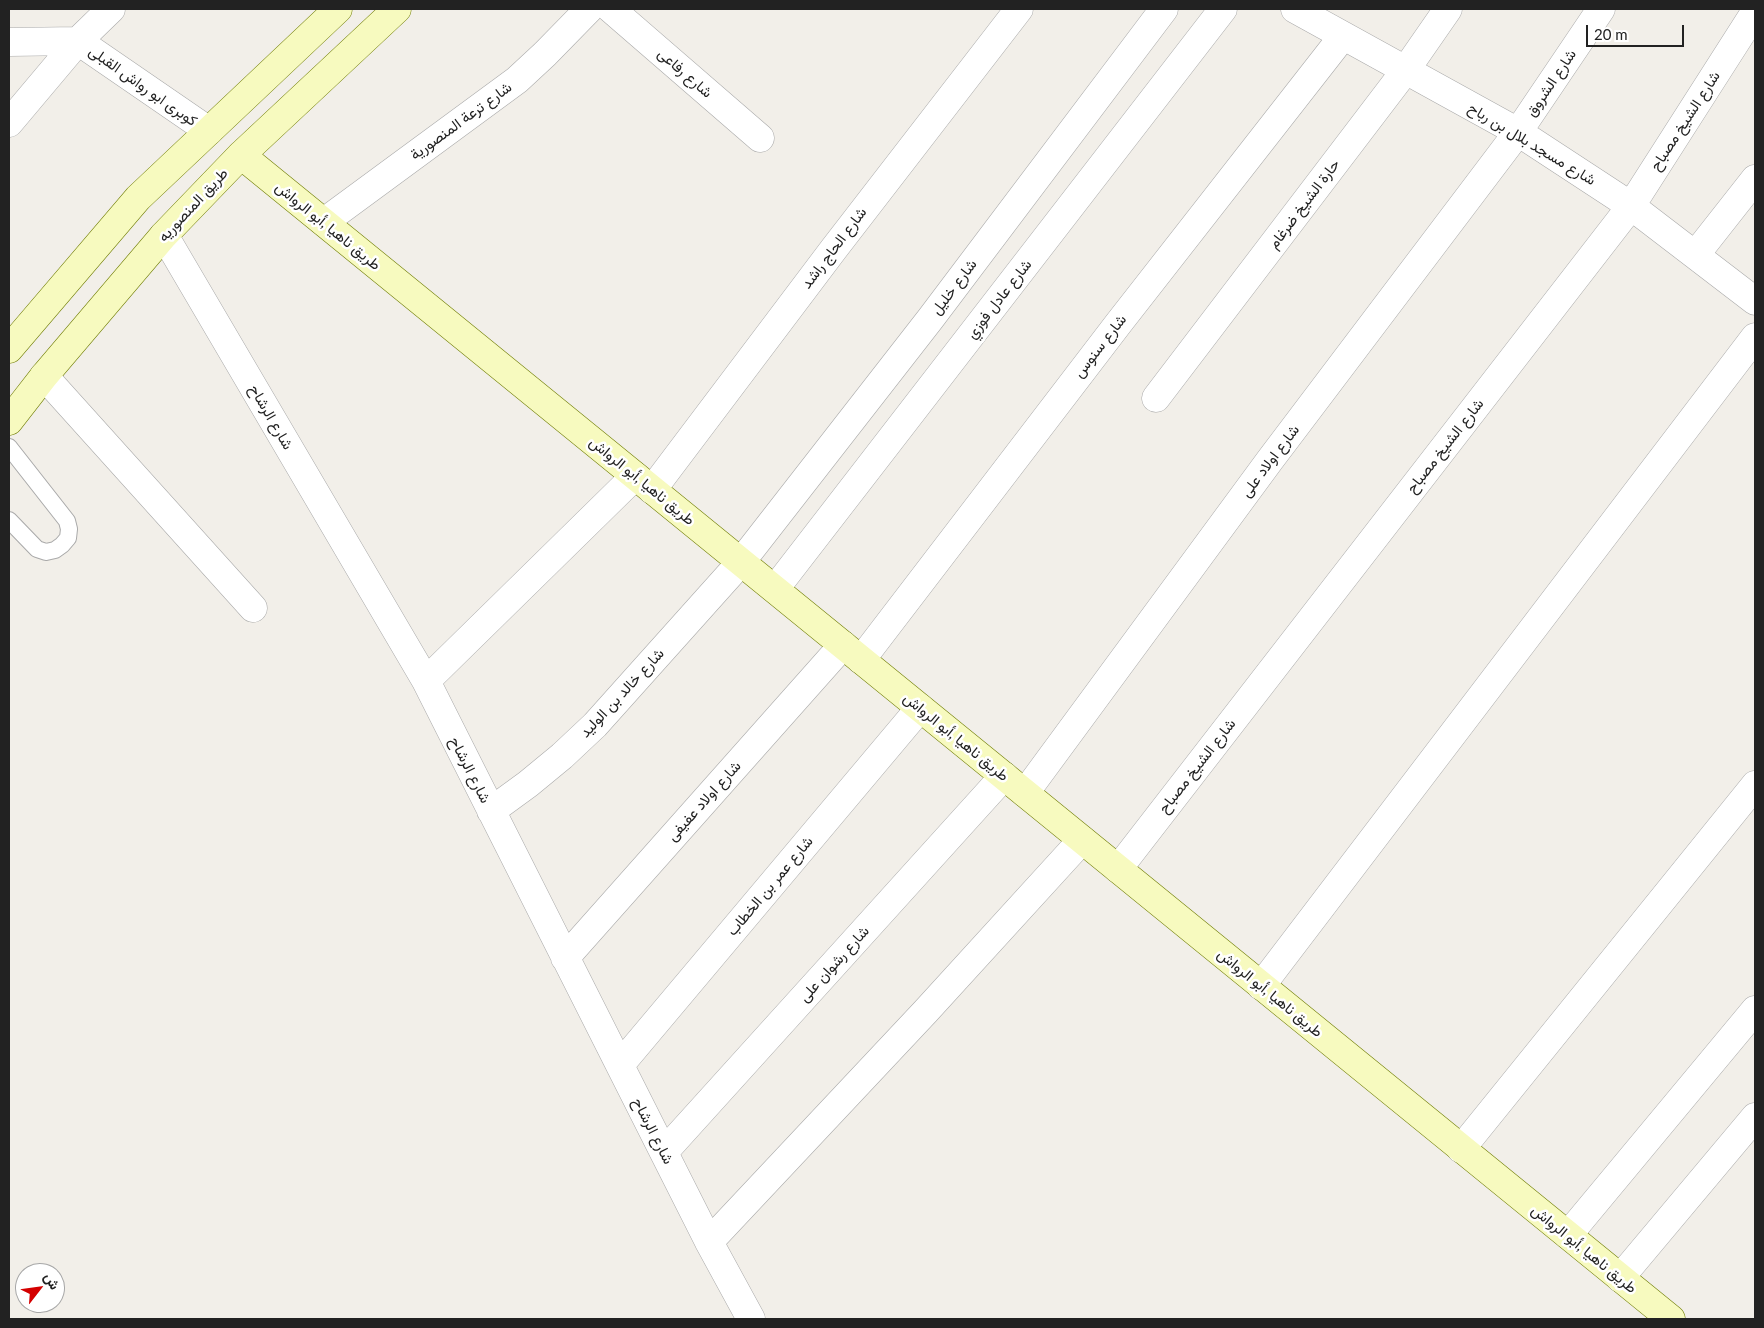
<!DOCTYPE html>
<html>
<head>
<meta charset="utf-8">
<style>
  body { margin:0 }
  #map { position:relative; width:1764px; height:1328px; overflow:hidden; background:#f2efe9; font-family:Lato,Vazirmatn,sans-serif }
  canvas { display:block }
  .frame { position:absolute; inset:0; border:10px solid #222; pointer-events:none }
  .north { position:absolute; left:15px; top:1263px; width:50px; height:50px; box-sizing:border-box; background:#fff; border:1px solid #a7a7a7; border-radius:50%; rotate:60deg; font-size:14px; font-weight:700; line-height:20px; text-align:center; color:#222 }
  .north::after { content:''; display:block; margin:auto; width:18px; height:22px; background:#d40000; clip-path:polygon(50% 0,100% 100%,50% 72%,0 100%) }
  .scale { position:absolute; left:1586px; top:25px; width:98px; height:22px; box-sizing:border-box; border:2px solid #222; border-top:0; padding-left:6px; font-size:15px; line-height:18px; white-space:nowrap; color:#222; -webkit-text-stroke:4px #fff; paint-order:stroke }
</style>
</head>
<body>
<div id="map">
<canvas width="1764" height="1328"></canvas>
<div class="frame"></div>
<div class="north">ش</div>
<div class="scale">20 m</div>
</div>
<script>
const ctx = document.querySelector('canvas').getContext('2d');
ctx.lineJoin = 'round';
function shape(rows) {
  const path = new Path2D();
  for (const r of rows) {
    path.moveTo(r[0], r[1]);
    for (let i = 2; i < r.length; i += 2) path.lineTo(r[i], r[i + 1]);
  }
  return path;
}
function trace(path, color, width, dash) {
  ctx.strokeStyle = color;
  ctx.lineWidth = width;
  ctx.lineCap = dash ? 'butt' : 'round';
  ctx.setLineDash(dash || []);
  ctx.stroke(path);
}
function label(font, color, halo, rows, align = 'center') {
  ctx.font = font + ' Lato,Vazirmatn,sans-serif';
  ctx.lineWidth = 5;
  ctx.setLineDash([]);
  ctx.textBaseline = 'middle';
  ctx.strokeStyle = halo;
  ctx.fillStyle = color;
  for (const [text, x, y, turn = 0] of rows) {
    ctx.save();
    ctx.translate(x, y);
    ctx.rotate((+turn || 0) * Math.PI / 180);
    ctx.textAlign = isNaN(turn) ? turn : align;
    if (halo) ctx.strokeText(text, 0, 0);
    ctx.fillText(text, 0, 0);
    ctx.restore();
  }
}
const lane = shape([
  [9,447,67,521,69,529,68,538,62,545,55,550,46,552,37,549,9,520]
]);
const street = shape([
  [611,9,760,138],
  [1295,9,1518,132,1631,206,1755,301],
  [9,42,78,41,209,131],
  [9,123,78,41,111,9],
  [324,222,517,80,545,54,589,9],
  [164,235,426,681,709,1242,751,1319],
  [1696,254,1755,179],
  [44,376,253,608],
  [1156,398,1405,71,1448,9],
  [652,490,833,250,1019,9],
  [775,589,1223,9],
  [861,660,1118,324,1343,36],
  [426,681,635,476],
  [1025,793,1270,460,1518,132,1601,9],
  [491,811,528,784,562,756,595,725,741,562,931,318,1164,9],
  [1118,869,1631,206,1755,12],
  [565,958,843,645],
  [1261,986,1755,337],
  [620,1065,920,708],
  [1461,1149,1755,785],
  [664,1152,1004,776],
  [1568,1235,1755,1010],
  [709,1242,926,1011,1082,840],
  [1620,1278,1755,1117]
]);
const secondary = shape([
  [241,155,1671,1319],
  [9,349,138,198,338,9],
  [9,421,44,376,164,235,241,155,397,9]
]);
const streetNames = [
  ["شارع رفاعى",685,73,41],
  ["شارع الشروق",1551,83,-56],
  ["كوبرى ابو رواش القبلى",143,86,35],
  ["شارع ترعة المنصورية",461,121,-36],
  ["شارع الشيخ مصباح",1685,121,-57],
  ["شارع مسجد بلال بن رباح",1532,144,31],
  ["حارة الشيخ ضرغام",1304,204,-53],
  ["طريق المنصوريه",193,205,-47],
  ["طريق ناهيا ,أبو الرواش",328,226,39],
  ["شارع الحاج راشد",834,248,-53],
  ["شارع خليل",954,287,-53],
  ["شارع عادل فوزي",999,299,-52],
  ["شارع سنوس",1100,346,-52],
  ["شارع الرشاح",271,417,60],
  ["شارع الشيخ مصباح",1445,446,-52],
  ["شارع اولاد على",1270,461,-53],
  ["طريق ناهيا ,أبو الرواش",642,481,39],
  ["شارع خالد بن الوليد",622,693,-47],
  ["طريق ناهيا ,أبو الرواش",956,737,39],
  ["شارع الشيخ مصباح",1197,766,-52],
  ["شارع الرشاح",470,770,63],
  ["شارع اولاد عفيفى",704,801,-48],
  ["شارع عمر بن الخطاب",770,886,-50],
  ["شارع رشوان على",834,964,-48],
  ["طريق ناهيا ,أبو الرواش",1270,993,39],
  ["شارع الرشاح",653,1131,63],
  ["طريق ناهيا ,أبو الرواش",1584,1249,39]
];
trace(lane, '#a9a9a9', 18);
trace(street, '#a9a9a9', 29);
trace(secondary, '#707d05', 29);
trace(lane, '#fff', 16);
trace(street, '#fff', 28);
trace(secondary, '#f7fabf', 28);
label('15px', '#222', '#fff', streetNames);
</script>
</body>
</html>
